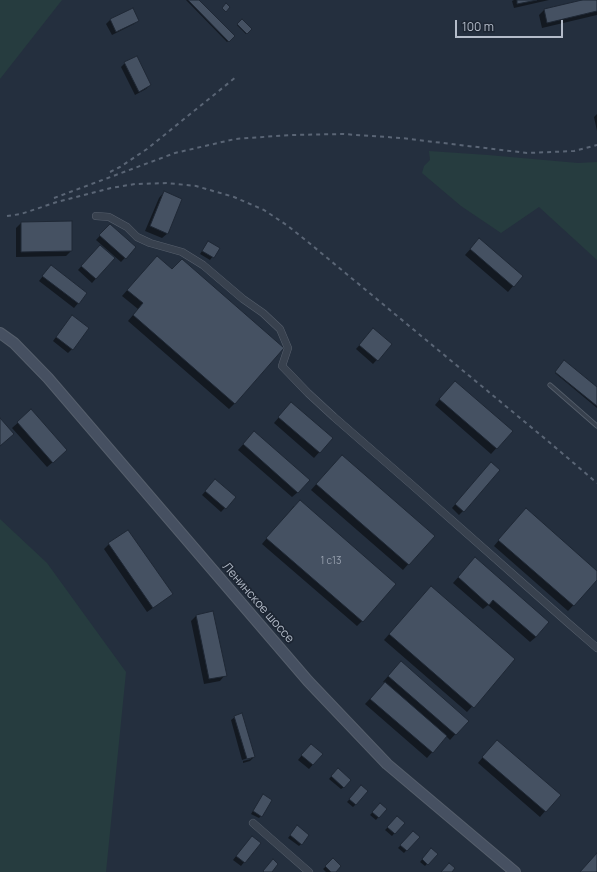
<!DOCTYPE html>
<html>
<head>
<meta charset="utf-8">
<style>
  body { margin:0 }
  #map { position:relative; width:597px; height:872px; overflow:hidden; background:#242f3e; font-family:Manrope,sans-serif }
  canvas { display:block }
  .scale { position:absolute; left:455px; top:20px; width:108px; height:18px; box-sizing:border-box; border:2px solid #b4bcc9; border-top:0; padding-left:5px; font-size:12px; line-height:14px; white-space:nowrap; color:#b4bcc9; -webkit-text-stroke:3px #1d2633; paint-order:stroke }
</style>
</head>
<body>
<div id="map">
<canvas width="597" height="872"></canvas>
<div class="scale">100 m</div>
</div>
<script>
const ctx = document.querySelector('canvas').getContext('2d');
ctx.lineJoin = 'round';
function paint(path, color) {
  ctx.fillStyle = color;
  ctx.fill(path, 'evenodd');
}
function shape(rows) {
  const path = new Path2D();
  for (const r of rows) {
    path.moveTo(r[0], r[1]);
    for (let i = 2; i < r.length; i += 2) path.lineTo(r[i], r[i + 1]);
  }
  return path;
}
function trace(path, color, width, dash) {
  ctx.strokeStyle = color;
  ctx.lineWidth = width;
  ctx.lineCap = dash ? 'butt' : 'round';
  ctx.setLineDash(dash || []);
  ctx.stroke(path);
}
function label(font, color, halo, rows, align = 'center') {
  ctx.font = font + ' Manrope,sans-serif';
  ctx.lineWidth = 3.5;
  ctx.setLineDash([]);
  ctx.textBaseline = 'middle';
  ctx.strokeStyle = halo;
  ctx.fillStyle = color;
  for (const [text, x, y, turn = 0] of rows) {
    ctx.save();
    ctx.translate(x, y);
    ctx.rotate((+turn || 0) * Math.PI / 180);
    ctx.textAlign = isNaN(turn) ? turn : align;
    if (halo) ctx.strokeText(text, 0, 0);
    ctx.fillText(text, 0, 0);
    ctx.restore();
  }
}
const green = shape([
  [0,0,62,0,0,79],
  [429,151,488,155,578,163,597,162,597,260,539,207,501,233,461,206,422,173,424,166,430,160],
  [0,519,47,563,126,672,106,872,0,872]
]);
const shadow = shape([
  [186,0,198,0,233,36,227,42],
  [514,0,549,0,514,8,512,1],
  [586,0,597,0,597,15,542,28,539,15,544,10],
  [133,9,138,20,134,24,112,35,106,24,110,20],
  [242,21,250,29,246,34,237,25],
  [125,63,150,85,146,89,135,95,121,67],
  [597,114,597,131,594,117],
  [164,192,168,233,162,238,145,231,159,198],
  [21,223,71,251,66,256,16,257,16,228],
  [106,229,135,247,121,262,96,240],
  [208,242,218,249,210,260,200,254],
  [474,245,513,286,508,292,465,255],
  [96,250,114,258,92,283,78,270],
  [152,262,235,403,229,409,128,321,138,309,122,296],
  [47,271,86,294,74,308,39,281],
  [69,320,72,349,68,353,53,341],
  [370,333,391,344,373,364,356,349],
  [564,362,597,389,597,408,555,373],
  [450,387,512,431,491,454,435,405],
  [286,409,331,439,314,458,274,423],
  [31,411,61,455,47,467,12,428],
  [249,438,298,492,292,497,238,450],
  [336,462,433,536,403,570,311,490],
  [488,467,463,511,459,515,452,508],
  [211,485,234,498,221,512,202,495],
  [294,506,362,621,357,626,262,544],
  [520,515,597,572,597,579,568,611,494,546],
  [109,544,171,594,166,599,147,612,104,549],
  [470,564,536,637,530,642,488,605,483,609,453,583],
  [426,592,514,660,467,712,384,640],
  [196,616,225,675,220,681,204,684,191,621],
  [395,668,467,721,450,740,446,736,427,758,365,704,385,683,383,682],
  [235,717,254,757,250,761,243,763,243,761,251,759,251,757,242,760,231,720],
  [492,746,559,795,540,817,478,763],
  [307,749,322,754,309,769,298,760],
  [335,772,344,787,341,789,329,779],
  [359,789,356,804,353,807,347,802],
  [263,795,261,816,259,818,251,814],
  [380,804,385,809,376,820,370,815],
  [397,818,403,823,392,836,385,830],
  [295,829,301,844,299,846,288,838],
  [413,832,418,837,404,853,398,848],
  [248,841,260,843,241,866,233,860],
  [431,849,436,854,425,866,420,862],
  [333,860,335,872,326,872,323,869]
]);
const building = shape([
  [188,0,199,0,235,36,229,42,188,0],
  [517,0,537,0,517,4,517,0],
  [582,0,597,0,597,11,547,23,544,9,582,0],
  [226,3,230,7,226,12,222,8,226,3],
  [133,8,139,21,116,32,110,19,133,8],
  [242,19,252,29,247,34,237,24,242,19],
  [137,56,151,85,139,92,124,62,137,56],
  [164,191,182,199,168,234,150,226,164,191],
  [72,221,72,251,21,252,21,222,72,221],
  [110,224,136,247,126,259,99,235,110,224],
  [479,238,523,276,514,287,470,249,479,238],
  [208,241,220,248,214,258,202,251,208,241],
  [100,245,115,258,96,279,81,266,100,245],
  [157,256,172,269,182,259,284,348,235,404,133,315,143,303,127,290,157,256],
  [51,265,87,293,79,304,42,276,51,265],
  [72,315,89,328,73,350,56,337,72,315],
  [373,328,392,344,378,361,359,345,373,328],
  [564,360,597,387,597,406,555,372,564,360],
  [455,381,513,431,497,449,439,399,455,381],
  [291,402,333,438,320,453,278,417,291,402],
  [31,409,67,450,53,463,17,422,31,409],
  [0,418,14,434,0,446,0,418],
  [254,431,310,480,298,493,243,444,254,431],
  [342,455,435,536,409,565,316,484,342,455],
  [491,462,500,470,464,512,455,504,491,462],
  [215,479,236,497,226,509,205,491,215,479],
  [300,500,396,584,363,622,266,538,300,500],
  [526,508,597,571,597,580,574,606,498,540,526,508],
  [128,530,173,594,153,608,108,543,128,530],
  [475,557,549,622,536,637,493,600,489,605,458,577,475,557],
  [431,586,515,659,474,708,389,634,431,586],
  [213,611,227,676,209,679,196,615,213,611],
  [401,661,469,721,456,735,388,676,401,661],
  [385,682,447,736,433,753,370,699,385,682],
  [242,713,255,757,247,759,234,716,242,713],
  [497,740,561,795,546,812,482,757,497,740],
  [311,744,323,754,313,765,301,755,311,744],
  [338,768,351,780,344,788,331,776,338,768],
  [361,785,368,791,356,805,349,799,361,785],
  [263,794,272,800,262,817,253,811,263,794],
  [380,803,387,809,379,818,372,812,380,803],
  [397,816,405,823,395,834,387,827,397,816],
  [297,825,309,835,302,845,290,835,297,825],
  [413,831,420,837,407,851,400,845,413,831],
  [252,836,261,843,245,863,236,856,252,836],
  [431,848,438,854,428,865,422,859,431,848],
  [597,853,597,871,596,872,580,872,597,853],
  [333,858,341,866,336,872,331,872,325,866,333,858],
  [273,859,278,864,272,872,264,872,263,871,273,859],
  [449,863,455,868,452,872,441,872,449,863]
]);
const lane = shape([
  [550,385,597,426]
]);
const street = shape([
  [96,216,109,217,127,227,137,237,150,243,182,252,203,265,243,299,263,313,280,329,288,348,282,366,308,393,334,417,412,485,567,622,597,648],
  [253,823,309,872]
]);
const secondary = shape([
  [0,333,14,343,48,378,308,681,387,764,515,872]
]);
const rail = shape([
  [110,172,120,167,147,149,236,77],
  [54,198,175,153,235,139,290,135,343,134,401,138,527,153,574,151,597,145],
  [7,216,21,214,57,202,111,188,135,184,167,183,196,186,234,197,264,210,288,226,308,242,549,442,597,483]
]);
const numberNames = [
  ["1 с13",331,561]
];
const streetNames = [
  ["Ленинское шоссе",258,603,49]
];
paint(green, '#263c3f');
paint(shadow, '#0007');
paint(building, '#455162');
trace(building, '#1f2835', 1);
trace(lane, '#565f6c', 5);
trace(street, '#565f6c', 8);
trace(secondary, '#565f6c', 12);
trace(lane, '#38414e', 3.5);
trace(street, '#38414e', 7);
trace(secondary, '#465061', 10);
trace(rail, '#5a6575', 2, [4, 4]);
label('10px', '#98a1af', null, numberNames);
label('12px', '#b4bcc9', '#1d2633', streetNames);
</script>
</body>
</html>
